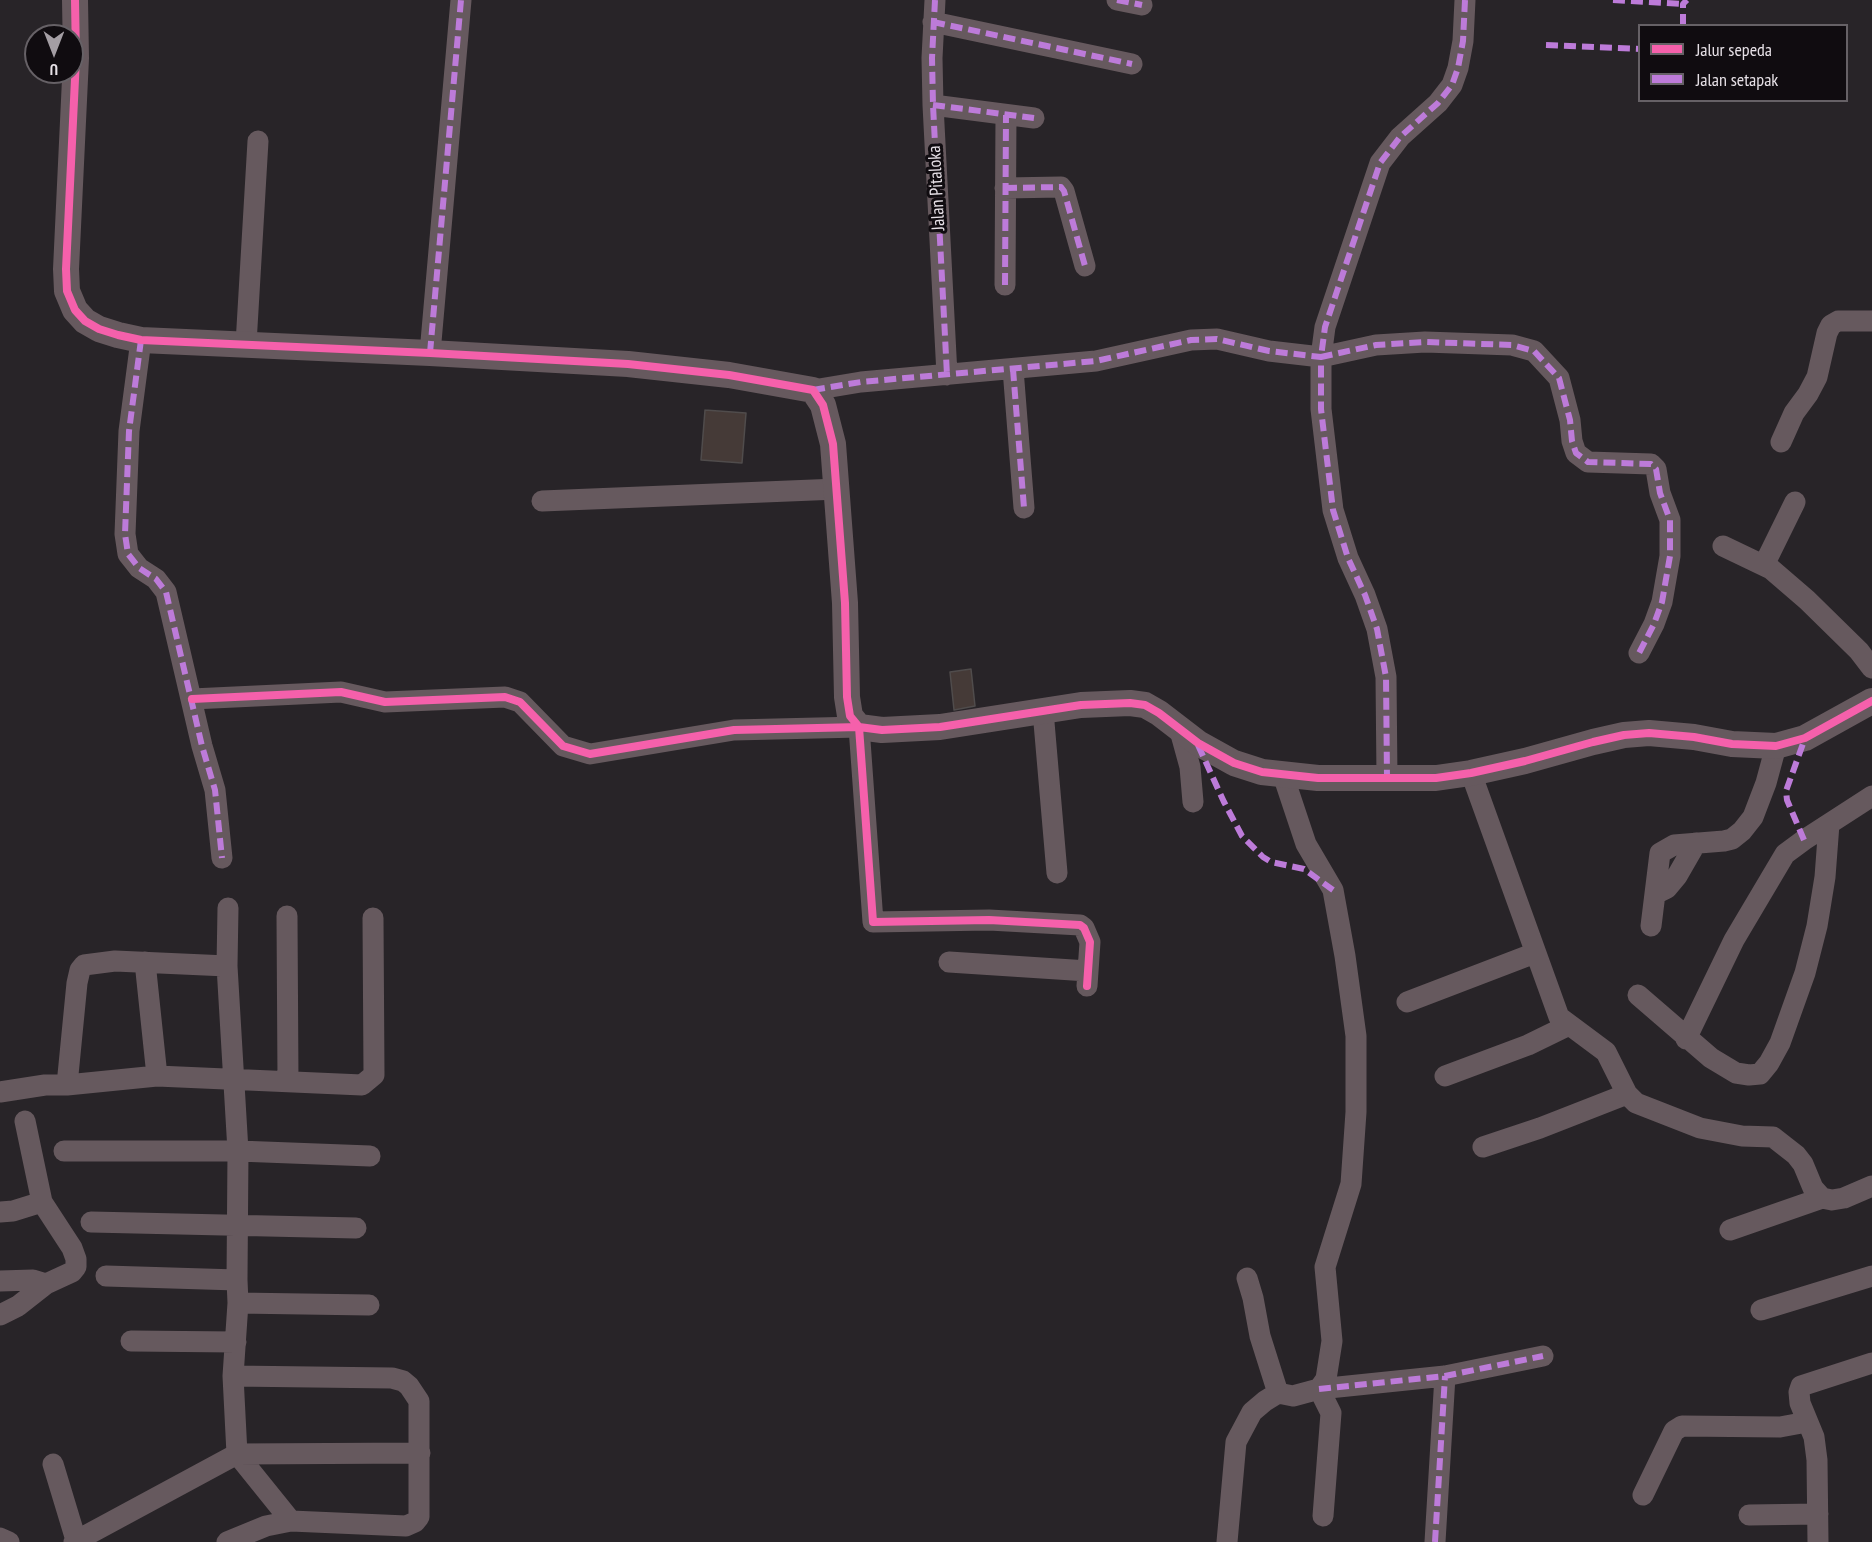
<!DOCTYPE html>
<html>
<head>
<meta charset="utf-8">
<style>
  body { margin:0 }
  #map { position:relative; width:1872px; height:1542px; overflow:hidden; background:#282428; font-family:"PT Sans Narrow",sans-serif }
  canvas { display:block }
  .legend { position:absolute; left:1638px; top:24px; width:210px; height:78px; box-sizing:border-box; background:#100c10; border:2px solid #666166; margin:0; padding:8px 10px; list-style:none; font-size:18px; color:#e6e0e6 }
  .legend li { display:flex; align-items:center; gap:12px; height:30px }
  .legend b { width:30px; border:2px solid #666166 }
  .north { position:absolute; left:24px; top:24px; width:60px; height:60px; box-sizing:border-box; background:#100c10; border:2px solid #666166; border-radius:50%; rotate:180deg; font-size:16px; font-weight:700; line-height:24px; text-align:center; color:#e6e0e6 }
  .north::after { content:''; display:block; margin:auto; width:21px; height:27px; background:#a49ea4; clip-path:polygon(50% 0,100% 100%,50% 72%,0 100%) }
</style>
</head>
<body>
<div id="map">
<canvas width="1872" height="1542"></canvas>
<ul class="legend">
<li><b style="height:8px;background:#f560ab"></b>Jalur sepeda</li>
<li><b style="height:8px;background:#bd7bd9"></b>Jalan setapak</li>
</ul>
<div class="north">U</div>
</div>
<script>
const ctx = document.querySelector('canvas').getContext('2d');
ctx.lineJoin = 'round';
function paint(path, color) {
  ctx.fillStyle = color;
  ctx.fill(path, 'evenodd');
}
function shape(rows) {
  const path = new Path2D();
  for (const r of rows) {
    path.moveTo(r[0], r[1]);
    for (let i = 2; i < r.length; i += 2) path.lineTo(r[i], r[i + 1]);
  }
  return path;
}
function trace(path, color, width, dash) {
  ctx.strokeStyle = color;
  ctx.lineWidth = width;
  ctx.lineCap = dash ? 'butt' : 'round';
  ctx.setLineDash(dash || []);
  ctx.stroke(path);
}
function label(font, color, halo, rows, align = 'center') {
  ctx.font = font + ' "PT Sans Narrow",sans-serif';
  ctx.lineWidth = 6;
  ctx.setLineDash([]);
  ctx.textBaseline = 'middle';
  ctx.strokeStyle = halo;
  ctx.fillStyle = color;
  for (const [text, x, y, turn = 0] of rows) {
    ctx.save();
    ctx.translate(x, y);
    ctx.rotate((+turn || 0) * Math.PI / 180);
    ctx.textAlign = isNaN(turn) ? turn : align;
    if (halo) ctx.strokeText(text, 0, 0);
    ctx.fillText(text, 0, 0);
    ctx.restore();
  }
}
const building = shape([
  [705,410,746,413,742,463,701,460,705,410],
  [971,669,975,706,954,710,950,672,971,669]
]);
const minor = shape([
  [935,0,932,58,933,105,947,375],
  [1117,0,1142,5],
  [1465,0,1463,41,1458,68,1452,85,1438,103,1400,137,1380,163,1325,327,1321,357,1376,345,1425,342,1512,345,1534,351,1559,378,1570,420,1572,441,1576,453,1588,462,1651,464,1656,469,1660,493,1670,520,1670,556,1662,602,1654,624,1639,653],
  [933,22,1132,64],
  [933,105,1034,118],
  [1005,188,1061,187,1064,191,1085,266],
  [1005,285,1006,115],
  [141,340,129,431,125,534,128,554,139,568,156,579,166,592,202,746,215,790,222,858],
  [246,344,258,141],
  [430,353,461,0],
  [1013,369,1024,508],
  [813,390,861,382,1096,361,1191,340,1217,339,1269,351,1321,357,1321,409,1333,510,1348,558,1365,595,1377,629,1386,677,1387,778],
  [1781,442,1794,413,1808,394,1817,377,1827,333,1831,325,1838,321,1872,321],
  [542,501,838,489],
  [1723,546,1771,569,1807,600,1859,651,1872,668],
  [1764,565,1795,502],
  [192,699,341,692,385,702,505,697,520,702,563,746,590,754,734,730,859,727,873,922,989,920,1080,925,1084,928,1090,942,1087,986],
  [1043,711,1057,873],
  [1179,727,1190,767,1193,802],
  [1471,773,1559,1017,1606,1052,1627,1094,1636,1103,1700,1128,1742,1136,1773,1137,1796,1155,1803,1164,1813,1188,1822,1198,1832,1200,1844,1198,1872,1186],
  [1655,894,1667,888,1677,876,1696,843],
  [287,916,288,1081],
  [1651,926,1660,853,1674,845,1724,841,1732,839,1742,831,1753,817,1766,783,1776,746],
  [145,962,157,1076],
  [949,962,1088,971],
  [1638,995,1711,1058,1736,1073,1749,1075,1760,1074,1769,1063,1780,1043,1805,973,1817,926,1825,877,1829,824],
  [1407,1002,1535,953],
  [1686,1039,1734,940,1785,854,1804,840,1872,796],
  [1445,1076,1528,1045,1569,1025],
  [67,1085,77,983,80,970,84,965,115,961,227,966],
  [0,1092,45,1085,67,1085,157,1076,362,1085,374,1075,373,918],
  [1483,1147,1540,1128,1627,1094],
  [64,1151,238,1151,370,1156],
  [0,1212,13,1211,42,1202,25,1121],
  [91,1222,356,1228],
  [1730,1230,1822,1198],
  [106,1276,237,1280],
  [1247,1278,1253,1298,1260,1336,1278,1393],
  [0,1281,33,1280,46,1284],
  [238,1303,369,1305],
  [1761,1310,1872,1276],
  [0,1315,18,1306,46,1284,72,1272,76,1267,76,1259,72,1248,42,1202],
  [131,1341,236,1342],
  [237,1454,420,1453],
  [237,1454,291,1521],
  [53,1464,76,1540],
  [1643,1495,1674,1431,1682,1426,1780,1427,1807,1422],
  [1749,1515,1818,1514],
  [1323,1516,1331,1413,1319,1389,1445,1376,1543,1356],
  [0,1538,9,1542],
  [74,1542,237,1454,233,1376,238,1303,237,1280,238,1151,227,966,228,908],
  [227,1542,266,1526,291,1521,406,1526,415,1522,419,1517,419,1401,409,1386,403,1381,392,1378,233,1376],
  [1227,1542,1236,1442,1252,1412,1265,1401,1278,1393,1293,1396,1319,1389,1326,1379,1332,1341,1325,1267,1351,1184,1356,1112,1356,1036,1345,956,1333,890,1306,844,1283,775],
  [1435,1542,1445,1376],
  [1818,1542,1817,1460,1814,1437,1800,1403,1799,1392,1801,1386,1872,1363]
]);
const tertiary = shape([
  [75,0,76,58,66,269,67,291,75,310,85,321,99,329,118,335,141,340,430,353,628,364,729,375,813,390,823,405,833,444,845,603,847,697,850,716,859,727,882,730,940,727,1081,705,1130,703,1145,705,1159,713,1198,743,1234,763,1262,772,1318,778,1436,778,1471,773,1525,761,1593,742,1624,735,1649,733,1694,737,1732,744,1776,746,1805,738,1872,701]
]);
const quiet = shape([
  [935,0,932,58,933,105,947,375],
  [1117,0,1142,5],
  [1465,0,1463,41,1458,68,1452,85,1438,103,1400,137,1380,163,1325,327,1321,357,1376,345,1425,342,1512,345,1534,351,1559,378,1570,420,1572,441,1576,453,1588,462,1651,464,1656,469,1660,493,1670,520,1670,556,1662,602,1654,624,1639,653],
  [1613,0,1683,4],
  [933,22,1132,64],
  [1683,26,1683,4,1687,0],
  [1546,45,1640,49],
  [933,105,1034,118],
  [1005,188,1061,187,1064,191,1085,266],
  [1005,285,1006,115],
  [141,340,129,431,125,534,128,554,139,568,156,579,166,592,202,746,215,790,222,858],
  [430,353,461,0],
  [1013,369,1024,508],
  [813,390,861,382,1096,361,1191,340,1217,339,1269,351,1321,357,1321,409,1333,510,1348,558,1365,595,1377,629,1386,677,1387,778],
  [1198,745,1224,802,1242,836,1263,857,1271,862,1304,869,1333,890],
  [1804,840,1787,800,1786,791,1805,738],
  [1319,1389,1445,1376,1543,1356],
  [1435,1542,1445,1376]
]);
const cycleway = shape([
  [75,0,76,58,66,269,67,291,75,310,85,321,99,329,118,335,141,340,430,353,628,364,729,375,813,390,823,405,833,444,845,603,847,697,850,716,859,727,882,730,940,727,1081,705,1130,703,1145,705,1159,713,1198,743,1234,763,1262,772,1318,778,1436,778,1471,773,1525,761,1593,742,1624,735,1649,733,1694,737,1732,744,1776,746,1805,738,1872,701],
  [192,699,341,692,385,702,505,697,520,702,563,746,590,754,734,730,859,727,873,922,989,920,1080,925,1084,928,1090,942,1087,986]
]);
const streetNames = [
  ["Jalan Pitaloka",937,188,-93]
];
paint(building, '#453a37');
trace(building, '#504c4c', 1.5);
trace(minor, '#66595e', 21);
trace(tertiary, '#66595e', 26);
trace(quiet, '#bd7bd9', 6, [12, 6]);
trace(cycleway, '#f560ab', 8);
label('18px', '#e6e0e6', '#100c10', streetNames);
</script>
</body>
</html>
